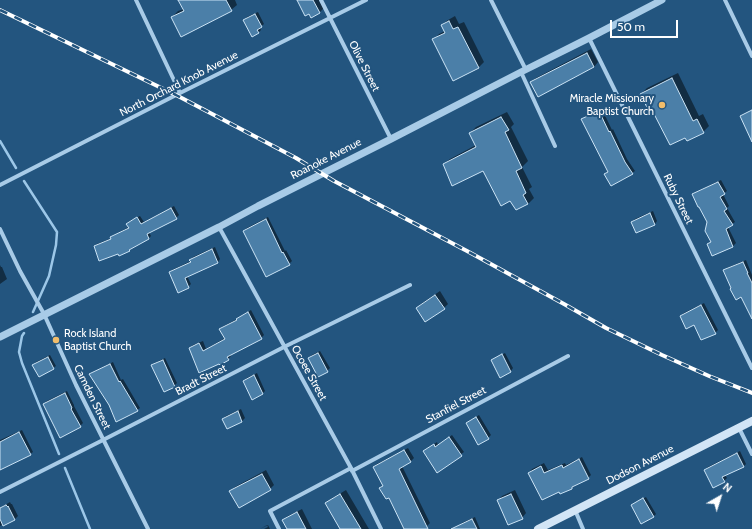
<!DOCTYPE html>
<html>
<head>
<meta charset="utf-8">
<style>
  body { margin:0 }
  #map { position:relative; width:752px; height:529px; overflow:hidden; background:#23557f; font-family:Cabin,sans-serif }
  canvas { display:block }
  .north { position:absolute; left:700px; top:477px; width:40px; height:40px; -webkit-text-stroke:3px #23557f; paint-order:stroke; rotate:39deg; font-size:11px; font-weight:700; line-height:16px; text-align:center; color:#fff }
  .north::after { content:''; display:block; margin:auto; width:14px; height:18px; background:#fff; clip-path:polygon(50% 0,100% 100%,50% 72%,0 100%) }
  .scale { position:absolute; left:610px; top:20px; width:68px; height:18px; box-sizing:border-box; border:2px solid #fff; border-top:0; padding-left:5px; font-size:12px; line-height:14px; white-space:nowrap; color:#fff; -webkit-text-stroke:3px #23557f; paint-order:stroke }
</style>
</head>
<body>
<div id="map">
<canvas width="752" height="529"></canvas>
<div class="north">N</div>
<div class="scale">50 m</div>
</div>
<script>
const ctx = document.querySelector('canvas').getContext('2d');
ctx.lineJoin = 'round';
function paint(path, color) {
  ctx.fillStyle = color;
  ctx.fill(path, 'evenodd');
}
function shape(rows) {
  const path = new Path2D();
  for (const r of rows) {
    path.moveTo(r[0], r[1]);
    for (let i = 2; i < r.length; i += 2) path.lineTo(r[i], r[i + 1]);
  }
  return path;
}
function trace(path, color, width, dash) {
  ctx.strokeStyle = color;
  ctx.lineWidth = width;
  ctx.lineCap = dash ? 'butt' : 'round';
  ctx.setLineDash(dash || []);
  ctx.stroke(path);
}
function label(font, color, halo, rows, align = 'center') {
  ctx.font = font + ' Cabin,sans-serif';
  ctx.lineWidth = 4;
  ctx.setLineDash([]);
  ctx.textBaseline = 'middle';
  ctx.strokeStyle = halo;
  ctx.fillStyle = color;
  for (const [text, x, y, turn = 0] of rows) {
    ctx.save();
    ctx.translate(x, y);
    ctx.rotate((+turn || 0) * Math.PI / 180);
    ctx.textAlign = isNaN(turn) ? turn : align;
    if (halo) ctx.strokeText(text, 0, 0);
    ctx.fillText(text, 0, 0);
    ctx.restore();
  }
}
const shadow = shape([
  [180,0,235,0,237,5,231,10,172,17,178,11,184,9],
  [298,0,320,0,324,8,320,12,312,17],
  [258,12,264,24,260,27,261,30,258,33,245,20,247,17],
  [455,16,459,24,464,22,484,62,478,68,434,40,439,34,445,31,442,25,448,20],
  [591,49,598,62,594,67,531,82,536,78],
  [678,73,699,116,703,114,709,126,703,132,686,137,654,110,641,94,647,88],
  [602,109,612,130,613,129,627,159,635,171,632,173,605,174,608,171,582,120,585,117],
  [507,112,514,124,511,127,528,161,522,167,532,187,529,189,534,198,528,204,511,200,483,169,444,164,450,159,476,145,470,133,476,127],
  [721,180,727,191,723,194,729,206,727,208,735,222,728,227,736,243,733,246,713,255,708,244,712,241,708,222,693,194,696,192],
  [174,206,179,215,176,218,149,232,151,236,149,238,132,248,129,250,118,252,95,246,97,244,112,238,111,237,114,235,129,227,127,224,130,221,140,216,144,222],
  [653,211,657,221,655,224,637,232,632,222,635,219],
  [268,217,285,251,286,250,292,261,289,264,244,231,247,228],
  [215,247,220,259,218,262,187,276,191,284,188,287,170,272,172,270,191,261,191,260,193,257],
  [746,260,752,275,752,317,741,296,732,288,725,270,727,268],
  [0,265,1,267,2,267,7,279,0,284],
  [440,291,448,304,444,308,417,308,421,304],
  [704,303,718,330,715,333,694,323,681,316,684,313],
  [251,310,264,335,261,338,230,354,231,356,228,359,190,348,193,345,203,341,206,349,225,338,220,329,224,326,237,319,241,316],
  [320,351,330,368,327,371,309,358,312,355],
  [505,353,513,368,511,371,501,376,492,360,494,358,494,359],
  [50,355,56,366,53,368,34,365,36,362],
  [165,358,177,383,174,386,164,391,152,365,155,363],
  [113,362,121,380,123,379,140,408,137,410,109,404,90,374,93,372],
  [257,373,265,391,263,393,244,381,247,378],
  [67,391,74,405,74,406,83,423,80,426,44,404,47,401],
  [241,409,245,418,242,421,227,427,223,419,226,416],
  [479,415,491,435,488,438,470,421],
  [22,430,33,452,30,454,0,469,0,440],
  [452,435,464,452,437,471,427,449,437,442,438,445],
  [408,448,414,458,411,461,402,466,430,523,427,526,421,529,404,529,389,497,381,488,384,485,374,467,377,464],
  [740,451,746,464,744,466,725,475,727,478,724,481,705,470,708,467],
  [582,457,591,475,588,478,575,484,572,488,559,490,529,473,532,469,544,463,548,470,565,463,566,465],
  [266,470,274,485,270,489,231,491,235,487],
  [346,490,369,529,341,529,326,504,331,499],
  [515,490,526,513,522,518,498,501,502,496],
  [646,497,656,514,653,517,635,503],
  [10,502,11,504,12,504,18,516,15,519,0,526,0,508],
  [302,509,312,529,288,529,283,520,288,516],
  [475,517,480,529,461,529,459,526,462,523],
  [267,525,260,529,268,525,270,529,264,529,268,527]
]);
const stream = shape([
  [0,141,16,168],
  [24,181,57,232,56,245,49,276,33,312],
  [24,333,22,336,19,352,22,363,59,454],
  [65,468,90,529]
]);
const building = shape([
  [178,0,226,0,232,11,181,37,171,17,184,11,178,0],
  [297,0,313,0,320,13,311,18,309,14,305,16,297,0],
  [255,14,262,27,257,30,259,33,252,37,243,20,255,14],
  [449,21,453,29,458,27,479,68,453,81,432,39,445,33,441,25,449,21],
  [587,53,594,67,538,97,530,82,587,53],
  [672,78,693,121,697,119,704,133,687,141,685,138,670,145,653,112,650,113,640,94,672,78],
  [752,110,752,142,740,116,752,110],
  [599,111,609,132,610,131,625,162,633,174,611,186,604,174,608,172,581,119,599,111],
  [501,117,509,130,505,132,522,168,516,171,526,193,523,195,528,204,516,210,510,201,501,206,483,171,452,186,443,164,476,147,469,133,501,117],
  [718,182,725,194,720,197,727,209,724,211,733,225,726,229,733,247,712,256,707,244,711,242,705,231,707,222,699,207,698,207,692,194,718,182],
  [171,208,177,219,147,234,149,239,129,250,130,251,119,256,118,254,99,261,94,246,111,239,110,237,129,228,126,224,137,217,141,224,171,208],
  [650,213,655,225,636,233,631,222,650,213],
  [266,219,282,253,283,252,290,265,266,277,243,231,266,219],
  [212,249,218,263,185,278,189,288,178,293,169,272,191,262,189,260,212,249],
  [743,262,748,273,747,273,752,283,752,319,741,297,736,300,730,289,731,288,723,270,743,262],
  [435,295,445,309,425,322,416,308,435,295],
  [701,305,716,334,701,340,694,325,686,329,680,316,701,305],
  [248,312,262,339,227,357,229,360,220,365,219,364,199,373,189,348,199,343,203,351,225,339,219,329,237,320,236,319,248,312],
  [318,353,328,372,318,377,308,358,318,353],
  [502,354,511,372,500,378,491,360,502,354],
  [48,357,54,369,39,377,32,365,48,357],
  [163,360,175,387,164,392,151,365,163,360],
  [110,364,119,382,120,381,138,411,116,422,109,405,89,374,110,364],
  [254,375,263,394,252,400,243,381,254,375],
  [65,393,72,408,71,409,81,427,60,438,43,404,65,393],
  [238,411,242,422,227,429,222,419,238,411],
  [476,417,489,439,478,445,466,423,476,417],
  [19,432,31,455,0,470,0,442,19,432],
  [449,437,462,456,437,473,423,451,434,444,435,447,449,437],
  [404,450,411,462,399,469,428,529,404,529,389,498,386,499,379,488,383,486,373,467,404,450],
  [737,453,744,467,722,477,725,482,713,488,704,470,737,453],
  [579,459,589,479,572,487,572,489,560,494,559,492,542,500,528,473,541,466,544,473,562,465,563,468,579,459],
  [262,474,271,490,239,508,229,491,262,474],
  [340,494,361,529,340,529,325,503,340,494],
  [511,494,523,519,508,525,497,500,511,494],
  [643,498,654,517,641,524,631,505,643,498],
  [6,505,8,507,8,506,15,520,3,526,0,519,0,508,6,505],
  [297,512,306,529,287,529,282,520,297,512],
  [472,519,477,529,451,529,472,519]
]);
const minor = shape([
  [136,0,180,93],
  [321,0,391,139],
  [491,0,526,70],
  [725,0,752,56],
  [589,38,752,368],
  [521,72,555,146],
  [0,185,180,93,366,0],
  [219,227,351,468,381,529],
  [0,229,20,271,44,314,76,385,148,529],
  [739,428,752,454],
  [352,471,568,356],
  [0,492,103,440,284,347,410,285],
  [575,510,583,529],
  [279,529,270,511,351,468]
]);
const tertiary = shape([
  [0,337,219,227,258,206,391,139,521,72,589,38,662,0]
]);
const secondary = shape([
  [538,529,752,421]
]);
const rail = shape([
  [0,10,176,95,296,158,334,181,467,251,564,304,606,328,662,355,709,376,752,393]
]);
const markers = [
  [662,105,4,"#f2bd6b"],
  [56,340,4,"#f2bd6b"]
];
const streetNames = [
  ["Olive Street",364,66,63],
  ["North Orchard Knob Avenue",179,84,-27],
  ["Roanoke Avenue",326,159,-27],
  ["Ruby Street",678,199,64],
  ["Ocoee Street",309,373,61],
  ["Bradt Street",201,380,-27],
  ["Camden Street",92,397,64],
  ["Stanfiel Street",456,405,-28],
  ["Dodson Avenue",640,465,-27]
];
const poiNames = [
  ["Miracle Missionary",654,99],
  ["Baptist Church",654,112],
  ["Rock Island",64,334,"left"],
  ["Baptist Church",64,347,"left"]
];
paint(shadow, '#0007');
trace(stream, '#9cc7e8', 2.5);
paint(building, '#4b7fa8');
trace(building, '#cbe3f5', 1);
trace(minor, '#a8cbe7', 4);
trace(tertiary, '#a8cbe7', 7);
trace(secondary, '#d2e5f6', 8);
trace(rail, '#fff', 4);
trace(rail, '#23557f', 2.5, [8]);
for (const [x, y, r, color] of markers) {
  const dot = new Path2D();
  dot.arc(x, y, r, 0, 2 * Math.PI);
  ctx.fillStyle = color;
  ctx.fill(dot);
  trace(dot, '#23557f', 1.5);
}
label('11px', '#fff', '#23557f', streetNames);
label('11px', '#fff', '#23557f', poiNames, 'right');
</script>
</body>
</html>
